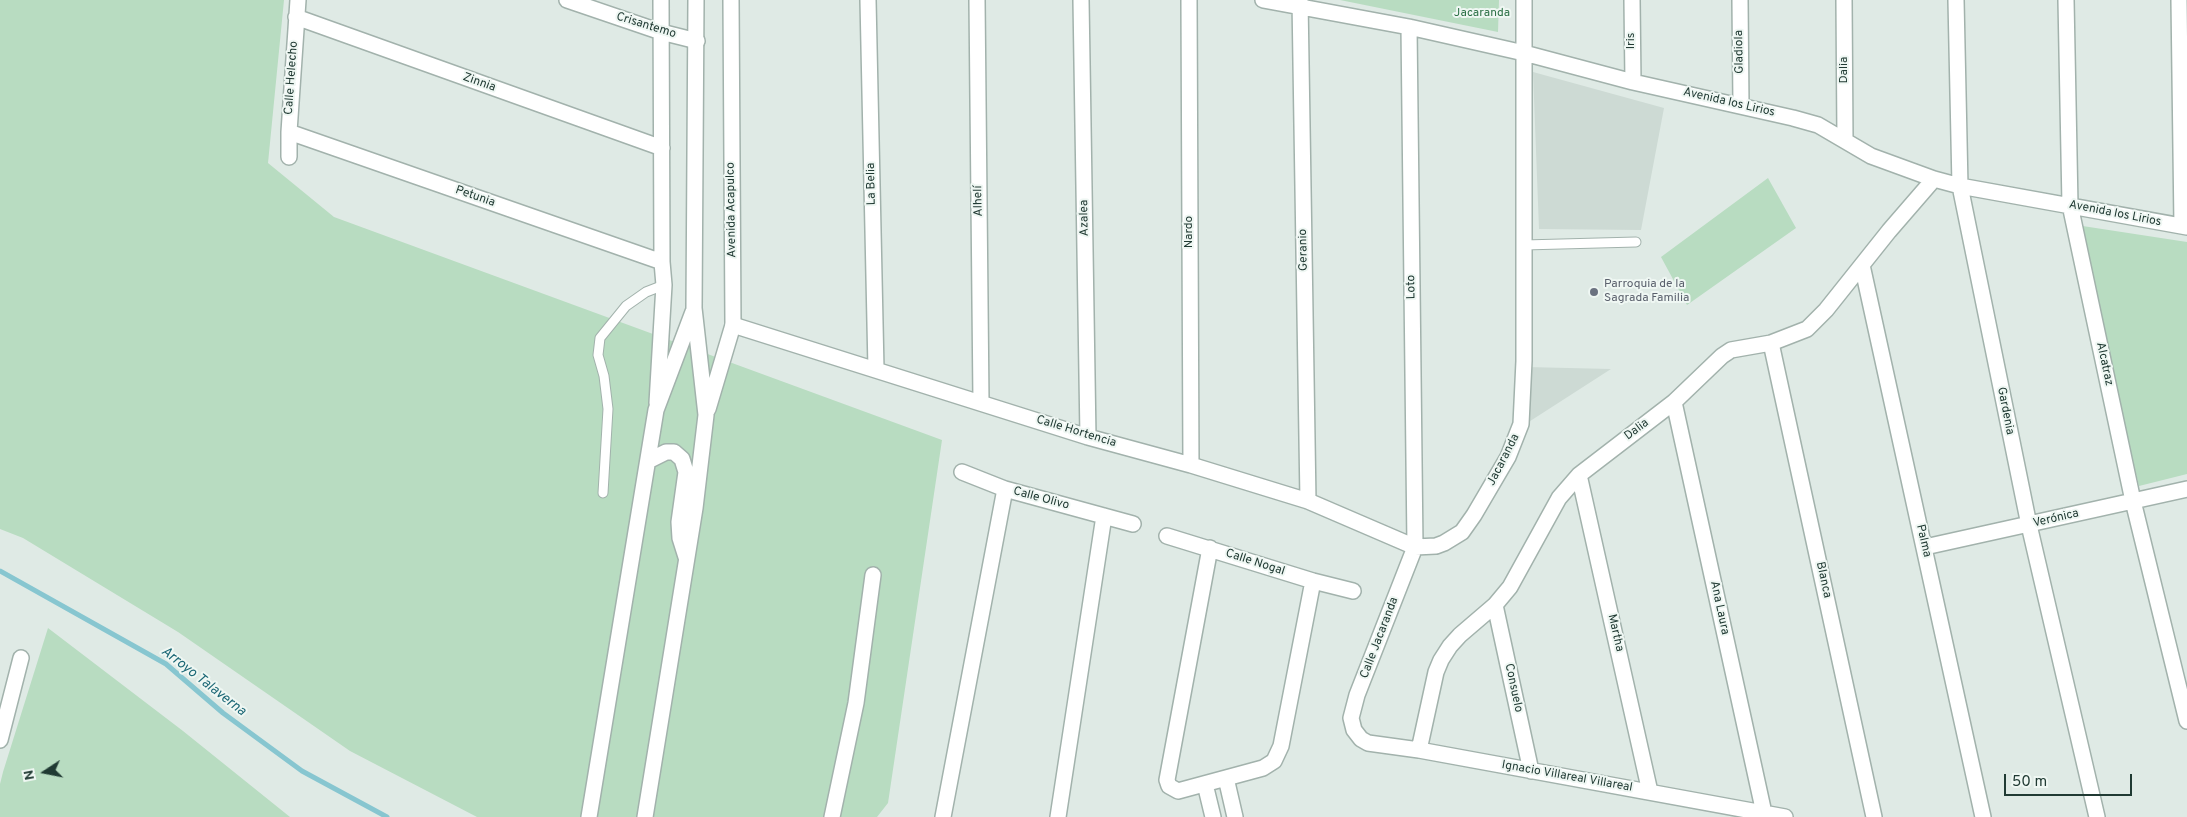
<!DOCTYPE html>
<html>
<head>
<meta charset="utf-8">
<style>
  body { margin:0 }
  #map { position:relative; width:2187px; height:817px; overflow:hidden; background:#dfeae5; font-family:Overpass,sans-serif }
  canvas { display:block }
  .north { position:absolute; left:20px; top:747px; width:50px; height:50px; -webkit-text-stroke:4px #eff7f3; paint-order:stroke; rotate:259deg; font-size:14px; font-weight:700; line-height:20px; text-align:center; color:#203a33 }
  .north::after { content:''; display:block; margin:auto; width:18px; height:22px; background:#203a33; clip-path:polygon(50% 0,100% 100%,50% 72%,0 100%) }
  .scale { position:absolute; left:2004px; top:774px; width:128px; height:22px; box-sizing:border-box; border:2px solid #203a33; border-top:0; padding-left:6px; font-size:15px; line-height:18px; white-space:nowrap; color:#203a33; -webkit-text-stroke:4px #eff7f3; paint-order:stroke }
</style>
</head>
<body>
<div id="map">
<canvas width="2187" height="817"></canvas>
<div class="north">N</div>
<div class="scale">50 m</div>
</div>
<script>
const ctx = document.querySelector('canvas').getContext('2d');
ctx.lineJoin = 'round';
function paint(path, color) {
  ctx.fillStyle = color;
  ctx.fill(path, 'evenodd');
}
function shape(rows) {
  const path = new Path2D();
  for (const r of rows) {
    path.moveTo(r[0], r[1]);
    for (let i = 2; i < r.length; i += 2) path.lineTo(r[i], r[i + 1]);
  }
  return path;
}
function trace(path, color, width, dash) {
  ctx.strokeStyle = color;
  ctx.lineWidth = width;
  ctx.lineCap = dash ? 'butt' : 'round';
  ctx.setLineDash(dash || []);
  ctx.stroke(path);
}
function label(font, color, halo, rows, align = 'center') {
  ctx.font = font + ' Overpass,sans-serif';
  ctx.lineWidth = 4;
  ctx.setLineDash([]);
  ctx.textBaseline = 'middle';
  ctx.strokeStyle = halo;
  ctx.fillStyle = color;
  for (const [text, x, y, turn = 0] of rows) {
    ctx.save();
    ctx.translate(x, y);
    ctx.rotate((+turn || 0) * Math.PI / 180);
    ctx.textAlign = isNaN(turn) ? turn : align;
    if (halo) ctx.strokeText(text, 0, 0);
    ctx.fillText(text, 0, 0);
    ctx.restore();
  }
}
const built = shape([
  [1533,72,1664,108,1641,230,1539,229],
  [1526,367,1611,369,1524,425]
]);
const green = shape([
  [0,0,284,0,268,163,334,217,942,440,888,803,877,817,477,817,350,751,178,632,23,538,0,529],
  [1340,0,1499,0,1498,32],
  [1768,178,1796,228,1687,305,1661,257],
  [2076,225,2187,242,2187,474,2139,486],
  [48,628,183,731,290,817,0,817,0,784,3,772]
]);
const stream = shape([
  [0,571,166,664,223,713,302,771,387,817]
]);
const service = shape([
  [1524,245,1636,242],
  [603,493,608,409,604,376,598,355,600,338,626,306,646,292,664,285]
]);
const minor = shape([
  [567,0,661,32,697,41],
  [868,0,876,369],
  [977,0,981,401],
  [1081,0,1088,437],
  [1189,0,1191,465],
  [1263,0,1409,27,1524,53,1633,82,1793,118,1818,125,1871,156,1934,179,1960,186,2187,227],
  [1300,0,1308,501],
  [1632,0,1633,82],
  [1740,0,1741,105],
  [1844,0,1845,140],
  [1956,0,1960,186,2029,525,2097,817],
  [2066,0,2070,205,2133,501,2187,721],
  [2179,0,2182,226],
  [296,17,662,148],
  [1409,27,1415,547,1357,695,1351,718,1354,730,1361,739,1368,743,1419,750,1785,817],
  [289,132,662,262],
  [289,157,289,132,298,0],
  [1862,265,1983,817],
  [733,325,1088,437,1191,465,1308,501,1415,547,1436,546,1444,543,1462,532,1474,515,1508,457,1521,424,1524,361,1524,0],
  [1771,343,1874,817],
  [1674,402,1764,813],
  [657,403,664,285,662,262,661,0],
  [962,472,1005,489,1133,524],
  [1579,475,1650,792],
  [1167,536,1313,581,1353,591],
  [1925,547,2187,489],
  [1210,548,1167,780,1169,786,1178,791,1263,768,1274,761,1281,746,1313,581],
  [1495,605,1531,771],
  [0,740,21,658],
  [1419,750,1436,672,1441,660,1450,646,1460,635,1495,605,1510,587,1559,498,1579,475,1674,402,1722,356,1731,350,1771,343,1807,329,1826,310,1889,231,1934,179],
  [1226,778,1235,817],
  [1205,784,1213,817],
  [832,817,856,703,873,575],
  [943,817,1005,489],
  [1058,817,1104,516]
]);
const tertiary = shape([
  [708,409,733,325,731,0],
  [648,461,666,452,674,452,682,459,686,472,679,522,680,538,686,557],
  [589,817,656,410,693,312],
  [645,817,695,508,706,415,694,308,696,0]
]);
const markers = [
  [1594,292,5,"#6b7280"]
];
const parkNames = [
  ["Jacaranda",1482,14]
];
const streetNames = [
  ["Crisantemo",646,26,17],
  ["Iris",1632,41,-90],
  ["Gladiola",1740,52,-91],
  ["Dalia",1845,70,-90],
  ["Calle Helecho",292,78,-86],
  ["Zinnia",479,83,20],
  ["Avenida los Lirios",1729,103,13],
  ["La Belia",872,184,-91],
  ["Petunia",475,197,19],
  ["Alhelí",979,201,-91],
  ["Avenida Acapulco",732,210,-91],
  ["Avenida los Lirios",2115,214,11],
  ["Azalea",1085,218,-91],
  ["Nardo",1190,232,-90],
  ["Geranio",1304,250,-91],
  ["Loto",1412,287,-91],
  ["Alcatraz",2104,364,78],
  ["Gardenia",2005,411,79],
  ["Dalia",1637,430,-37],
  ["Calle Hortencia",1076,432,17],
  ["Jacaranda",1504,460,-63],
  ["Calle Olivo",1041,499,15],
  ["Verónica",2056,519,-13],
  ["Palma",1923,541,77],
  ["Calle Nogal",1255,563,18],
  ["Blanca",1823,580,78],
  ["Ana Laura",1719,608,78],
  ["Martha",1615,633,77],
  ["Calle Jacaranda",1380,638,-69],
  ["Consuelo",1513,688,78],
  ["Ignacio Villareal Villareal",1567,777,10]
];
const worshipNames = [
  ["Parroquia de la",1604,285],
  ["Sagrada Familia",1604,299]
];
const waterNames = [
  ["Arroyo Talaverna",203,682,38]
];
paint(built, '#cddad4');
paint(green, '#b8dcc1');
trace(stream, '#87c6d0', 5);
trace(service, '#a2b2ac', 11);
trace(minor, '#a2b2ac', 18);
trace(tertiary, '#a2b2ac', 18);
trace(service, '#fff', 9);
trace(minor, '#fff', 15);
trace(tertiary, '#fff', 15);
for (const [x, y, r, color] of markers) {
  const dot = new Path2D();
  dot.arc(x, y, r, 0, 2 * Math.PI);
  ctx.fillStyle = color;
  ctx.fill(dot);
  trace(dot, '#eff7f3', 2);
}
label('12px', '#2b7045', '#eff7f3', parkNames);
label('12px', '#203a33', '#eff7f3', streetNames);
label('12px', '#5b616d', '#eff7f3', worshipNames, 'left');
label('italic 14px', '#1b6775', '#eff7f3', waterNames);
</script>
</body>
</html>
